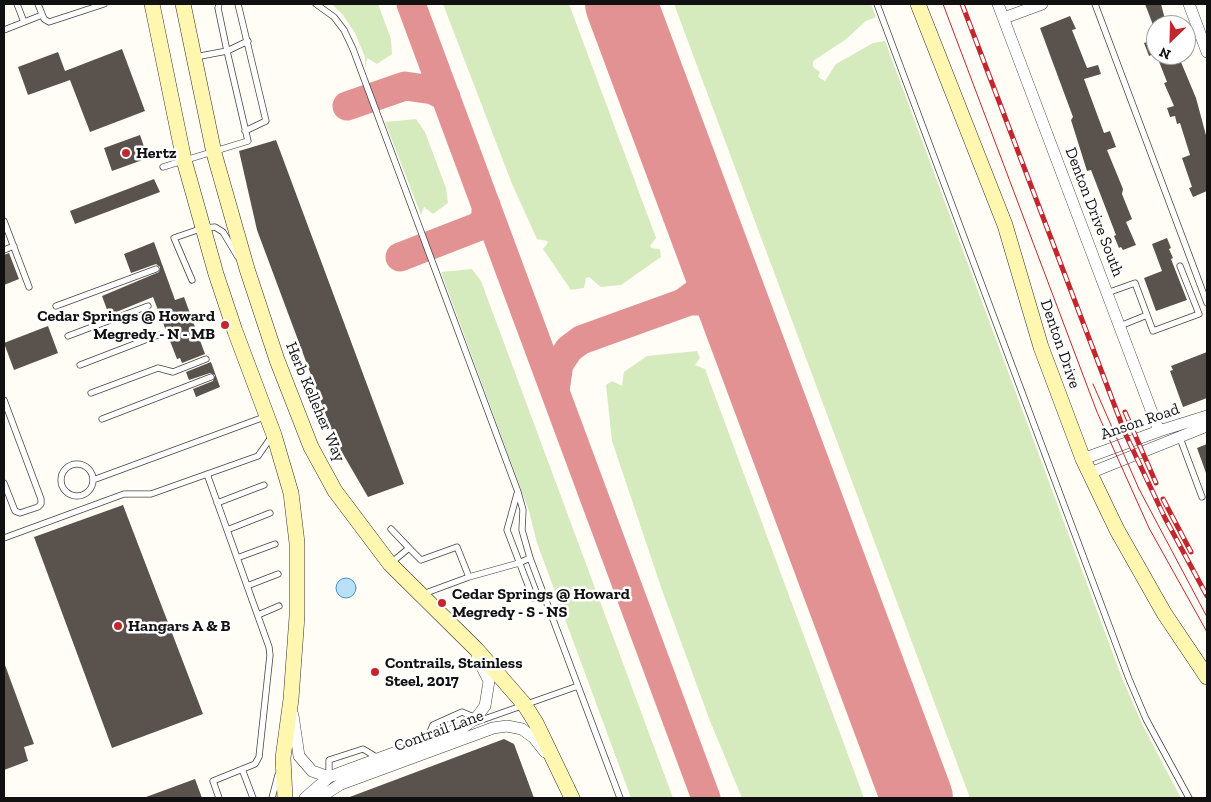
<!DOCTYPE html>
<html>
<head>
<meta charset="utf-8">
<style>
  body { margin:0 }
  #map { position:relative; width:1211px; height:802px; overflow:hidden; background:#fffdf5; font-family:"Zilla Slab",serif }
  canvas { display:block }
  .frame { position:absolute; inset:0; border:5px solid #111; pointer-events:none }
  .north { position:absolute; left:1146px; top:15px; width:50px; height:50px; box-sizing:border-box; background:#fff; border:1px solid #a0a0a0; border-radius:50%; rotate:204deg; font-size:14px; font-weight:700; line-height:20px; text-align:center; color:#111 }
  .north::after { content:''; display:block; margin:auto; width:18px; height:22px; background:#c4262e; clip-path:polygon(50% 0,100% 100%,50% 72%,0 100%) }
</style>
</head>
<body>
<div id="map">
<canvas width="1211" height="802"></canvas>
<div class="frame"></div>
<div class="north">N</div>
</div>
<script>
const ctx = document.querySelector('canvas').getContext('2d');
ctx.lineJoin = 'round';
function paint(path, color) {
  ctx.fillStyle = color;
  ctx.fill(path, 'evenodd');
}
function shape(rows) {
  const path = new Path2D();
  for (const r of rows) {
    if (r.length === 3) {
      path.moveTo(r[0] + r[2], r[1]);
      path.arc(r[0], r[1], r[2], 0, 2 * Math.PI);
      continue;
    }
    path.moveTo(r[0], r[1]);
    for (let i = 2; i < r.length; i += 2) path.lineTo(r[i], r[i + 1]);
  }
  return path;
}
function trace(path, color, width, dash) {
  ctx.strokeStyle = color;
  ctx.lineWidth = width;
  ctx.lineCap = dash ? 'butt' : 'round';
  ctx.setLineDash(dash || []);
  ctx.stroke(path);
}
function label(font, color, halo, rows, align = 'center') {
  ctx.font = font + ' "Zilla Slab",serif';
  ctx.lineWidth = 5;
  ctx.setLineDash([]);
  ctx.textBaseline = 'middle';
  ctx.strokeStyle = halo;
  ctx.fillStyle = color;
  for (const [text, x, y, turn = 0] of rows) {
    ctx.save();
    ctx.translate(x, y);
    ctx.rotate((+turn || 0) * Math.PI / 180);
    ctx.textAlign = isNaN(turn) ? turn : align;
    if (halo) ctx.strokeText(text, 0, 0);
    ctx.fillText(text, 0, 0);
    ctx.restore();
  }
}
const green = shape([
  [332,4,378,4,391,39,392,54,377,64,367,58,365,68,365,57,355,33,343,15],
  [443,4,569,4,656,238,650,246,651,248,660,249,661,257,621,285,601,287,589,277,586,278,584,288,571,290,543,249,548,243,547,241,537,239,512,184],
  [674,4,871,4,876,17,866,21,845,40,813,61,813,67,820,72,818,77,825,81,836,64,873,43,885,41,1122,678,1143,726,1181,798,970,798],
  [416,119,425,132,446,188,448,203,433,214,424,207,421,215,385,122],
  [472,269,481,281,673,798,631,798,537,543,529,511,441,272],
  [697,351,700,358,695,365,705,369,864,798,742,798,710,721,662,590,612,441,606,385,612,381,622,386,624,372,647,356]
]);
const water = shape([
  [346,588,10]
]);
const taxiway = shape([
  [411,4,706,798],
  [347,106,405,86,433,90,446,97],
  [400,257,480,226,486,217,486,205],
  [683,303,699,291,707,280,712,261,710,245],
  [555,391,559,364,569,349,581,340,689,301,704,301,720,306,739,322]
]);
const runway = shape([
  [621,4,917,798]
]);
const building = shape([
  [1145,4,1161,4,1166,23,1153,25],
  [1070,16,1076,29,1072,30,1087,68,1098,65,1101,74,1084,79,1104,133,1110,131,1116,147,1107,150,1123,189,1122,194,1132,219,1126,222,1136,245,1123,250,1121,247,1119,248,1114,236,1116,235,1091,170,1087,171,1071,120,1073,117,1040,28],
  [1156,39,1156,53,1149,56,1144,43],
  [122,49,145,111,90,132,70,80,28,95,18,67,58,52,65,71],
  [1169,55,1178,55,1196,98,1207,139,1207,191,1193,197,1189,188,1192,187,1182,158,1190,155,1180,123,1177,124,1175,116,1170,117,1167,108,1174,106,1164,83,1167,82,1158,59],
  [140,135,148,158,112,171,104,148],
  [276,140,404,484,368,497,336,442,257,230,239,151],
  [154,179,160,192,75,224,70,211],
  [1167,238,1171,248,1169,249,1173,258,1171,259,1187,300,1156,311,1144,278,1162,271,1152,244],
  [154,242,175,300,184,297,205,354,182,363,180,358,177,359,153,297,109,315,102,296,159,272,160,267,156,264,131,273,124,254],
  [9,253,19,279,4,285,4,255],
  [48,326,58,353,14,370,4,343],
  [1207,352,1207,398,1183,407,1170,371,1173,370,1171,366],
  [211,362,220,387,196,397,193,389,213,381,215,375,210,373,189,380,186,372],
  [1207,444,1207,472,1206,473,1197,448],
  [123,505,203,714,112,748,34,537],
  [5,665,34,744,24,747,28,761,4,770],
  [504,739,514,744,534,798,347,798],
  [195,779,202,798,146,798,146,797]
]);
const lane = shape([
  [17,4,24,22],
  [38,4,44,19,49,22,104,4],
  [219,4,218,8,227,51,248,41],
  [238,4,266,121,245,131],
  [316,4,334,17,344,30,353,49,518,492,523,510,522,530,530,558,620,798],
  [877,4,1129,679,1146,719,1189,798],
  [1095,4,1207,303],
  [4,30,42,15],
  [163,167,248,141,227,51,195,57],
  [4,221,29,287],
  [4,250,14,246],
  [192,280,174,238,203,228,215,227,223,232,238,257],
  [1107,293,1135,283,1153,331,1199,314,1180,266],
  [56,306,156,269],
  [1120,326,1147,315],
  [68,336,148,306],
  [80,365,158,335],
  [91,393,158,368,173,372,206,359],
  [4,400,41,499,41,504,38,507,20,513,15,511,4,483],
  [102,419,211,377],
  [1180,438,1202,497],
  [77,480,16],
  [207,474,269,647,270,655,259,757,255,764,213,781,219,798],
  [93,480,267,416],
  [517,494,507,530,533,598],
  [217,503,264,485],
  [391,529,409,548],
  [227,530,270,513],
  [4,538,124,494,151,494,258,456,272,436],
  [237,558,275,544],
  [391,563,409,548,421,560,457,547,469,577],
  [247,586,278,574],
  [423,594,469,577,519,563,530,558],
  [258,615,279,606],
  [476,722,578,686],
  [426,741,433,725,462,712,476,718],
  [242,769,253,798],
  [329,777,329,760,363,749,378,758],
  [272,798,278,775]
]);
const street = shape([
  [998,4,1159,431],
  [1189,4,1207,52],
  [1004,18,1042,4],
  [1083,459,1159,431,1207,416],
  [1090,473,1207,426],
  [293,715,299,756,312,771,329,777],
  [305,798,329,777,464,727,476,718,485,706,489,681,477,657],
  [319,798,341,784,493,728,507,726,522,729,534,738,545,752]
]);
const secondary = shape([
  [152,4,184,160,216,274,235,331,274,435,291,493,297,543,297,616,291,699,283,758,285,798],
  [183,4,214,153,247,269,277,360,311,447,335,491,390,564,477,650,524,704,536,723,572,798],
  [918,4,1005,225,1041,347,1083,459,1117,530,1164,613,1207,677]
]);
const tram = shape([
  [943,4,1097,412,1149,528,1207,632],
  [1093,384,1139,489,1207,617]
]);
const rail = shape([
  [962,4,1125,433,1165,518,1207,596],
  [1125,412,1156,483],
  [1163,499,1191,552]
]);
const markers = [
  [126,153,5,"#c4262e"],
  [225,325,5,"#c4262e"],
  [442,603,5,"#c4262e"],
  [118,626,5,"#c4262e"],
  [375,672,5,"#c4262e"]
];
const poiNames = [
  ["Hertz",136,153],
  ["Cedar Springs @ Howard",215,316,"right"],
  ["Megredy - N - MB",215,334,"right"],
  ["Cedar Springs @ Howard",452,594],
  ["Megredy - S - NS",452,612],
  ["Hangars A & B",128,626],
  ["Contrails, Stainless",385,663],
  ["Steel, 2017",385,681]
];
const streetNames = [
  ["Denton Drive South",1094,212,69],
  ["Denton Drive",1060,344,71],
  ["Herb Kelleher Way",315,402,67],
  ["Anson Road",1140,422,-19],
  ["Contrail Lane",439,731,-20]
];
paint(green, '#d5ebbd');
paint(water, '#b9e0f7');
trace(water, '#3f96cf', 1);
trace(taxiway, '#e29292', 29);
trace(runway, '#e29292', 72);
paint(building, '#5a524d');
trace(lane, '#444', 7);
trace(street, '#444', 12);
trace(secondary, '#333', 16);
trace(lane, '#fff', 5.5);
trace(street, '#fff', 11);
trace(secondary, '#fff6b0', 15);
trace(tram, '#c4262e', 1);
trace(rail, '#c4262e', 5);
trace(rail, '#fff', 3, [9]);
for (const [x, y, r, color] of markers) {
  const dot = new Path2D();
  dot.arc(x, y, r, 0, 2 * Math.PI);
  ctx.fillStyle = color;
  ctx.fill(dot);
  trace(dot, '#fff', 2);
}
label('bold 16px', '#111', '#fff', poiNames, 'left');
label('16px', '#111', '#fff', streetNames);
</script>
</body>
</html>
